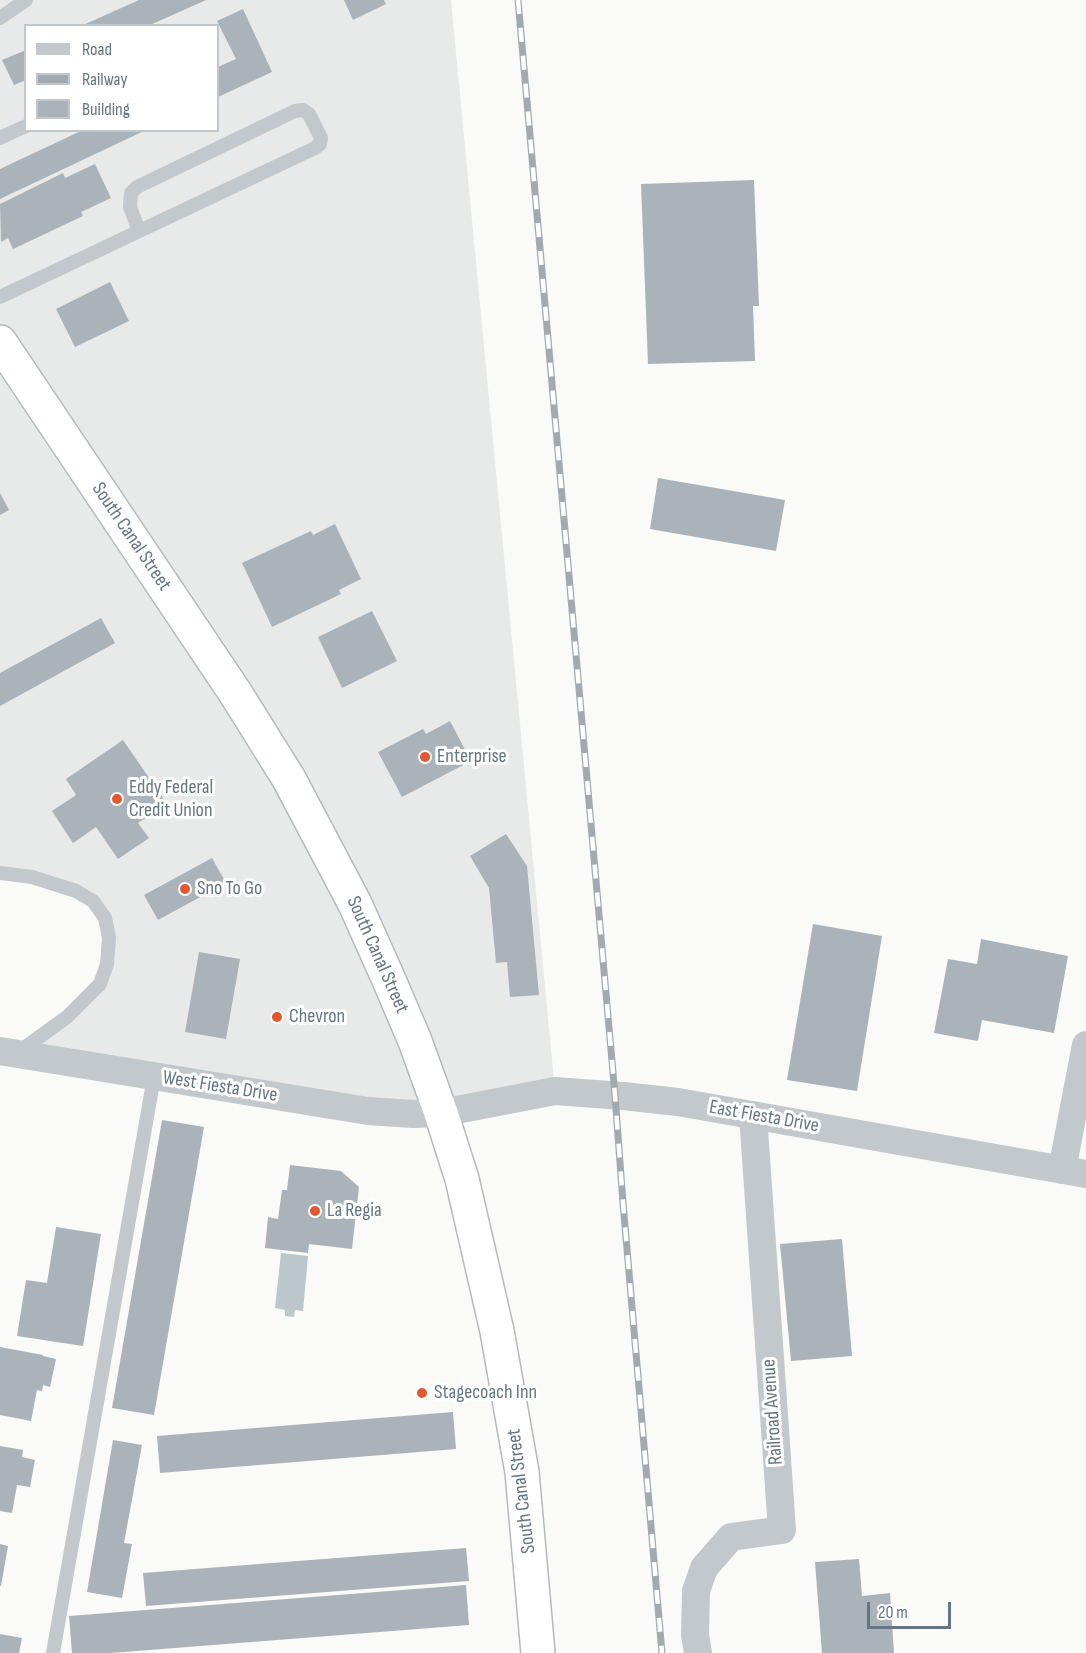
<!DOCTYPE html>
<html>
<head>
<meta charset="utf-8">
<style>
  body { margin:0 }
  #map { position:relative; width:1086px; height:1653px; overflow:hidden; background:#fafaf8; font-family:"Sofia Sans Condensed",sans-serif }
  canvas { display:block }
  .legend { position:absolute; left:24px; top:24px; width:195px; height:108px; box-sizing:border-box; background:#fff; border:2px solid #c1c8cd; margin:0; padding:8px 10px; list-style:none; font-size:18px; color:#657683 }
  .legend li { display:flex; align-items:center; gap:12px; height:30px }
  .legend b { width:30px; border:2px solid #c1c8cd }
  .scale { position:absolute; left:867px; top:1602px; width:84px; height:27px; box-sizing:border-box; border:3px solid #657683; border-top:0; padding-left:8px; font-size:18px; line-height:21px; white-space:nowrap; color:#657683; -webkit-text-stroke:4px #fff; paint-order:stroke }
</style>
</head>
<body>
<div id="map">
<canvas width="1086" height="1653"></canvas>
<ul class="legend">
<li><b style="height:8px;background:#c3c8cc"></b>Road</li>
<li><b style="height:8px;background:#a2aab0"></b>Railway</li>
<li><b style="height:16px;background:#aab3b9"></b>Building</li>
</ul>
<div class="scale">20 m</div>
</div>
<script>
const ctx = document.querySelector('canvas').getContext('2d');
ctx.lineJoin = 'round';
function paint(path, color) {
  ctx.fillStyle = color;
  ctx.fill(path, 'evenodd');
}
function shape(rows) {
  const path = new Path2D();
  for (const r of rows) {
    path.moveTo(r[0], r[1]);
    for (let i = 2; i < r.length; i += 2) path.lineTo(r[i], r[i + 1]);
  }
  return path;
}
function trace(path, color, width, dash) {
  ctx.strokeStyle = color;
  ctx.lineWidth = width;
  ctx.lineCap = dash ? 'butt' : 'round';
  ctx.setLineDash(dash || []);
  ctx.stroke(path);
}
function label(font, color, halo, rows, align = 'center') {
  ctx.font = font + ' "Sofia Sans Condensed",sans-serif';
  ctx.lineWidth = 6;
  ctx.setLineDash([]);
  ctx.textBaseline = 'middle';
  ctx.strokeStyle = halo;
  ctx.fillStyle = color;
  for (const [text, x, y, turn = 0] of rows) {
    ctx.save();
    ctx.translate(x, y);
    ctx.rotate((+turn || 0) * Math.PI / 180);
    ctx.textAlign = isNaN(turn) ? turn : align;
    if (halo) ctx.strokeText(text, 0, 0);
    ctx.fillText(text, 0, 0);
    ctx.restore();
  }
}
const built = shape([
  [0,0,451,0,555,1091,441,1113,15,1054,90,995,109,938,93,901,0,873],
  [26,26,218,26,218,130,26,130]
]);
const water = shape([
  [281,1253,308,1256,303,1311,295,1310,294,1317,285,1316,285,1310,275,1308]
]);
const building = shape([
  [139,0,206,0,148,26,81,26],
  [344,0,384,0,386,4,353,20],
  [243,9,272,72,218,97,218,67,236,59,217,21],
  [26,50,26,80,14,85,2,60],
  [83,130,146,130,0,199,0,169],
  [95,164,111,198,81,212,83,216,13,249,8,238,1,242,0,204,63,173,65,178],
  [754,180,759,306,753,306,755,361,648,364,641,184],
  [110,282,129,321,75,347,56,309],
  [658,478,785,500,776,551,650,529],
  [0,493,9,510,0,515],
  [335,524,361,579,339,590,341,594,272,627,242,563,311,531,313,535],
  [372,611,397,661,342,688,318,637],
  [101,618,115,643,0,706,0,673],
  [450,721,471,761,402,797,378,752,423,729,426,734],
  [123,740,167,804,138,823,149,838,118,859,96,827,73,843,52,811,76,795,66,779],
  [506,834,527,866,539,995,510,997,507,962,496,963,489,888,470,856],
  [212,858,226,883,158,920,144,895],
  [813,924,882,936,857,1091,787,1080],
  [981,939,1068,956,1054,1033,982,1020,978,1041,934,1033,948,959,977,964],
  [199,952,240,959,226,1039,185,1032],
  [162,1120,204,1127,154,1415,112,1408],
  [290,1165,341,1171,359,1187,352,1249,309,1244,308,1253,265,1248,268,1217,278,1219,282,1190,287,1190],
  [56,1227,101,1234,83,1346,17,1336,26,1280,47,1283],
  [842,1239,852,1356,791,1361,780,1244],
  [0,1347,43,1355,43,1356,56,1359,50,1387,43,1385,42,1391,37,1390,31,1421,0,1415],
  [453,1412,456,1449,160,1473,157,1436],
  [113,1440,142,1445,124,1543,132,1544,122,1598,87,1592],
  [0,1446,23,1450,22,1457,35,1460,30,1487,17,1485,12,1513,0,1511],
  [0,1544,8,1546,1,1586,0,1586],
  [466,1548,469,1581,146,1606,143,1573],
  [859,1559,862,1596,890,1593,894,1653,822,1653,815,1562],
  [466,1585,469,1625,111,1653,72,1653,69,1616],
  [0,1634,22,1638,19,1653,0,1653]
]);
const lane = shape([
  [0,18,26,0],
  [0,138,26,126],
  [0,297,315,148,320,144,321,138,309,114,303,110,295,111,137,187,131,193,130,207,139,231],
  [0,873,32,877,76,891,93,901,105,918,109,938,107,964,100,984,67,1017,17,1053],
  [53,1653,154,1077]
]);
const street = shape([
  [0,1051,368,1111,413,1114,441,1113,555,1091,623,1096,678,1102,1086,1174],
  [1062,1170,1086,1045],
  [698,1653,695,1635,696,1591,704,1568,731,1537,782,1530,753,1115]
]);
const highway = shape([
  [0,342,236,694,289,779,355,904,389,980,415,1041,441,1113,462,1179,497,1331,522,1472,538,1653]
]);
const rail = shape([
  [518,0,615,1095,623,1203,662,1653]
]);
const markers = [
  [425,757,6,"#e4572e"],
  [117,799,6,"#e4572e"],
  [185,889,6,"#e4572e"],
  [277,1017,6,"#e4572e"],
  [315,1211,6,"#e4572e"],
  [422,1393,6,"#e4572e"]
];
const streetNames = [
  ["South Canal Street",131,537,56],
  ["South Canal Street",377,955,66],
  ["West Fiesta Drive",220,1087,9],
  ["East Fiesta Drive",764,1117,10],
  ["Railroad Avenue",773,1412,-94],
  ["South Canal Street",522,1491,-97]
];
const poiNames = [
  ["Enterprise",437,757],
  ["Eddy Federal",129,788],
  ["Credit Union",129,811],
  ["Sno To Go",197,889],
  ["Chevron",289,1017],
  ["La Regia",327,1211],
  ["Stagecoach Inn",434,1393]
];
paint(built, '#e8e9e9');
paint(water, '#bbc7cb');
paint(building, '#aab3b9');
trace(highway, '#b4b9bd', 36);
trace(lane, '#c3c8cc', 14);
trace(street, '#c3c8cc', 28);
trace(highway, '#fff', 33);
trace(rail, '#a2aab0', 7);
trace(rail, '#fff', 4.5, [14]);
for (const [x, y, r, color] of markers) {
  const dot = new Path2D();
  dot.arc(x, y, r, 0, 2 * Math.PI);
  ctx.fillStyle = color;
  ctx.fill(dot);
  trace(dot, '#fff', 2);
}
label('20px', '#657683', '#fff', streetNames);
label('20px', '#657683', '#fff', poiNames, 'left');
</script>
</body>
</html>
